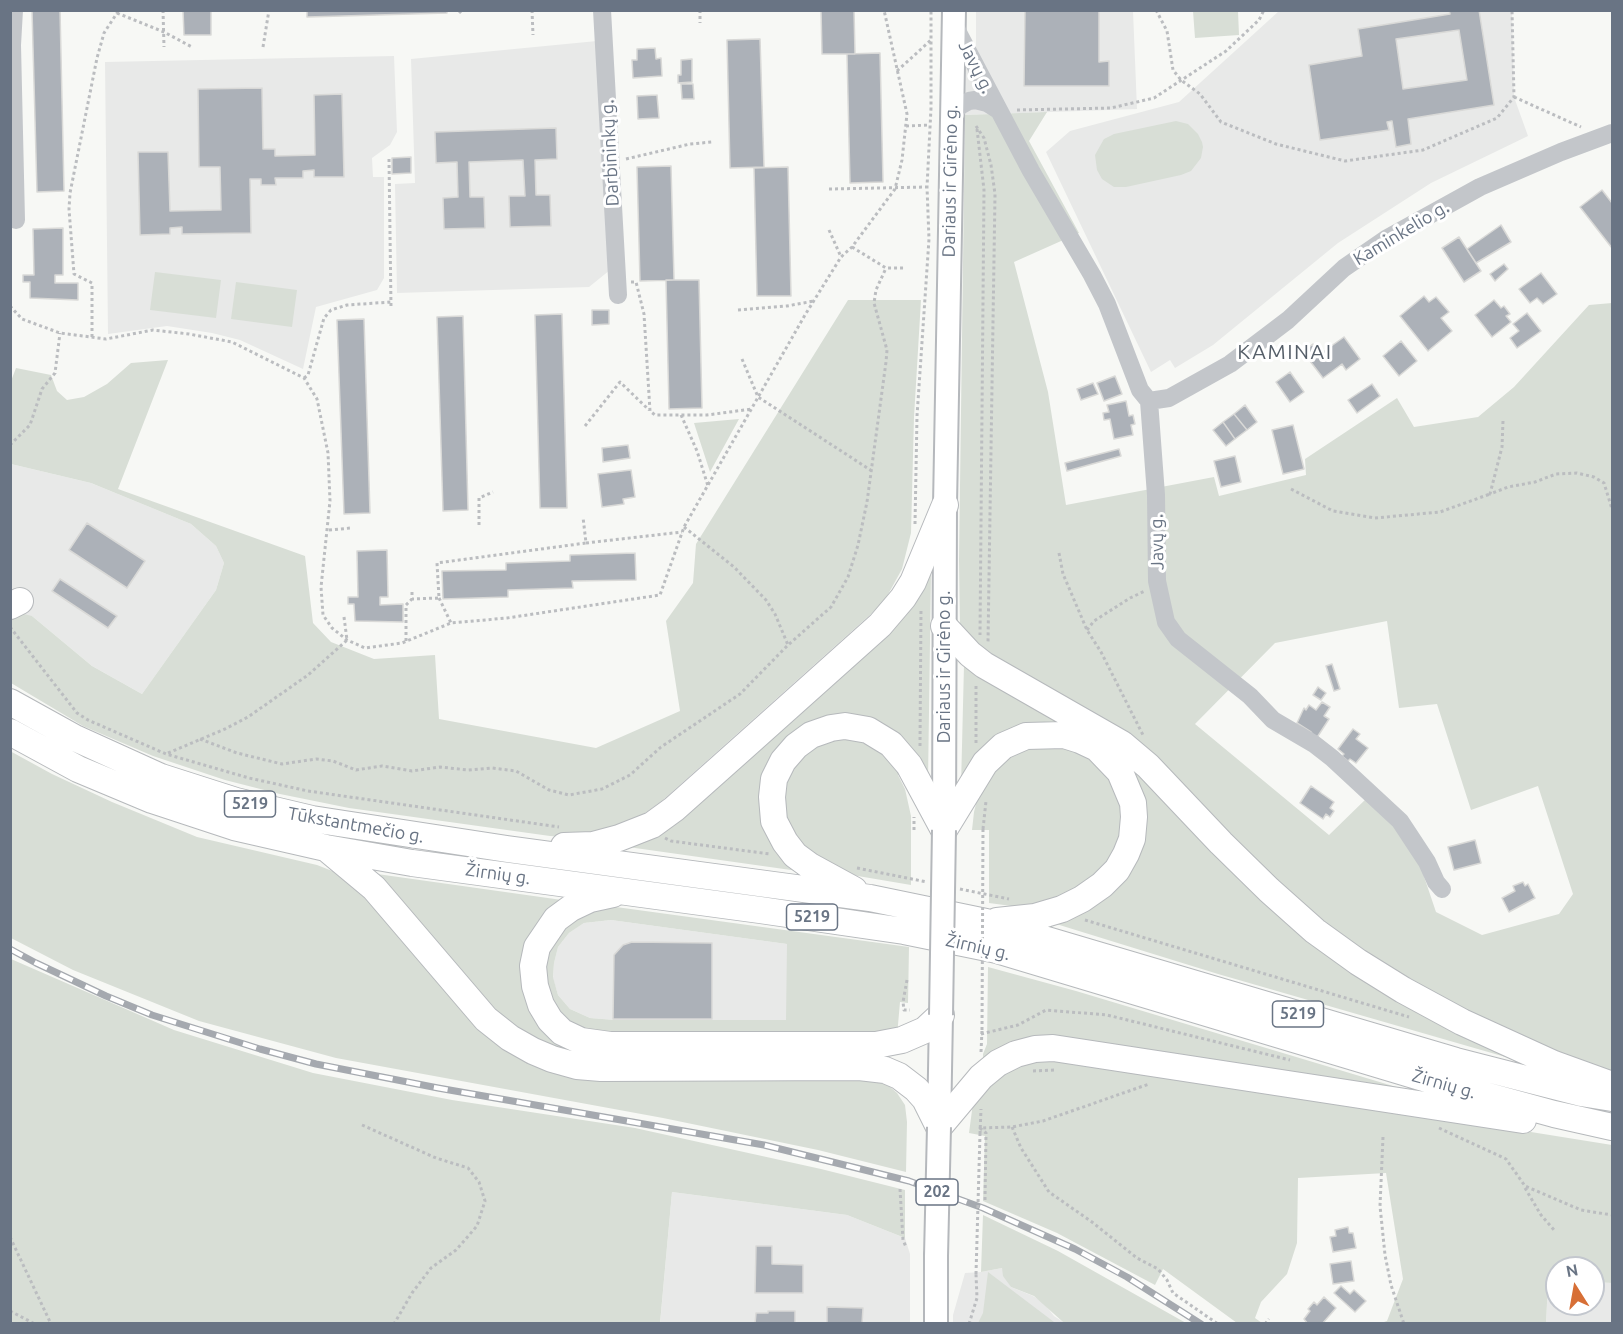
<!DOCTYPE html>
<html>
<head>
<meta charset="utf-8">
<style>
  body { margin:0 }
  #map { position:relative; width:1623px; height:1334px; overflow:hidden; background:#f7f8f5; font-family:Ubuntu,sans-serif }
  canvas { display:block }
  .frame { position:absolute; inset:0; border:12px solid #697484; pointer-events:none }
  .north { position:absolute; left:1545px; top:1256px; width:60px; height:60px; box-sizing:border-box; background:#fff; border:2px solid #c3c7ce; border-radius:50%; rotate:349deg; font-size:16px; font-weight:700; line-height:24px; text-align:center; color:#697484 }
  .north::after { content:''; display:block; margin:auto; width:21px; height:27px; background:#d76f36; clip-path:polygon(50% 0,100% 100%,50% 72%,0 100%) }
</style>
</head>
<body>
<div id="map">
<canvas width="1623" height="1334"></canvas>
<div class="frame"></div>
<div class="north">N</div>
</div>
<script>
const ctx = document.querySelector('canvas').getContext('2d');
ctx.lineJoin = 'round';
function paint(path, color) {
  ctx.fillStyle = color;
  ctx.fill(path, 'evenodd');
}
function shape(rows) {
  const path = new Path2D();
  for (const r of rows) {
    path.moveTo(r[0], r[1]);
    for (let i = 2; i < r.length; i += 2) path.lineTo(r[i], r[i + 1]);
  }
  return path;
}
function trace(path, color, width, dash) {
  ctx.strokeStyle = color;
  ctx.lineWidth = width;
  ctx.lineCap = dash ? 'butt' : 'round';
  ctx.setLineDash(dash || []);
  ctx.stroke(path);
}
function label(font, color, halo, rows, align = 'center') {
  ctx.font = font + ' Ubuntu,sans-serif';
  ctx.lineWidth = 6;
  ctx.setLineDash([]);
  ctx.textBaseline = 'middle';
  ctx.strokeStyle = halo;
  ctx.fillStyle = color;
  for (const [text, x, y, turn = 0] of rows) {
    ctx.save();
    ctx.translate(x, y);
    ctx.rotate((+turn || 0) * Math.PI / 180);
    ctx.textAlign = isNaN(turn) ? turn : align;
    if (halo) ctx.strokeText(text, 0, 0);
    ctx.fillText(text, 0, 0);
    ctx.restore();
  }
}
const built = shape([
  [976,11,1133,11,1137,109,965,115,966,67,976,51],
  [1279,11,1512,11,1514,97,1528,136,1431,183,1338,243,1213,345,1175,368,1170,360,1151,372,1046,152,1070,131,1179,102],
  [597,41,610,270,589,287,397,293,395,184,415,183,411,59],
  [394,56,397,132,390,145,372,158,373,177,384,177,384,278,377,290,316,307,303,369,240,340,212,333,167,326,108,334,105,62],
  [11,464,91,483,191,524,216,546,224,563,216,590,142,694,92,666,32,616,11,615],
  [611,920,787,944,787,1020,615,1020,590,1018,570,1009,558,995,553,978,554,963,558,947,569,933,584,923],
  [672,1192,847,1215,905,1238,910,1254,910,1323,660,1324],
  [1002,1268,1011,1287,1033,1296,1043,1302,1054,1316,1063,1322,1073,1323,953,1324,953,1315,965,1273,981,1272],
  [1593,1282,1612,1283,1612,1323,1546,1324,1548,1283,1557,1283,1557,1304,1593,1304]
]);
const green = shape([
  [1193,11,1238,11,1239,35,1195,38],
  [1047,112,1029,141,1079,233,1014,262,1048,392,1066,505,1214,477,1219,496,1306,475,1305,459,1397,398,1414,427,1478,417,1514,387,1589,305,1612,303,1612,1072,1546,1051,1472,1019,1327,929,1194,802,983,655,960,625,959,560,965,115],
  [1387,621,1399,708,1437,704,1471,810,1538,786,1573,894,1559,914,1482,935,1436,912,1413,844,1369,796,1329,835,1195,724,1275,643],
  [1176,121,1188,124,1198,134,1202,142,1203,147,1201,158,1191,171,1181,175,1126,187,1114,187,1102,179,1097,170,1095,155,1104,139,1114,134],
  [155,272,221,280,216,318,150,310],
  [236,282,297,290,292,327,231,319],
  [848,300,921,300,914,417,911,533,902,569,885,600,871,614,663,800,645,813,643,822,581,838,550,836,349,808,280,794,225,780,153,756,83,726,11,683,11,615,24,614,32,616,92,666,142,694,216,590,224,563,216,546,191,524,91,483,11,464,11,381,16,368,51,375,57,391,67,400,84,397,107,384,131,363,168,360,118,489,305,556,313,623,331,642,374,659,435,655,439,719,596,748,680,711,666,621,693,583,696,544],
  [739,419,710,472,694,423],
  [931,572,928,781,870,721,766,770,798,871,628,847],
  [964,665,1129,760,1223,858,1511,1055,1509,1058,1218,974,1053,923,1091,905,1140,795,1052,725,961,786],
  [833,737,877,744,904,772,898,775,905,789,911,816,911,885,846,874,797,846,781,811,788,770,796,758],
  [1054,744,1095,759,1118,789,1124,827,1110,863,1065,899,1019,907,989,903,989,830,972,830,974,812,980,788,989,773,1013,753,1032,747],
  [10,751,52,774,112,802,197,837,317,865,340,874,358,888,473,1019,591,1079,875,1080,888,1085,897,1093,905,1105,907,1122,906,1172,818,1150,663,1118,336,1058,199,1021,73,970,11,938],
  [370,873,562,900,549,908,542,917,532,931,526,945,523,986,526,1000,531,1012,609,1058,550,1049,502,1018],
  [602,907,616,907,909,947,908,1003,900,1002,897,1036,610,1038,572,1026,560,1016,544,987,545,952,566,923],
  [611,920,787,944,786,1020,615,1020,590,1018,570,1009,558,995,553,977,554,963,558,947,569,933,584,923],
  [11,959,174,1030,313,1073,452,1100,635,1128,821,1169,905,1190,905,1238,847,1215,672,1192,660,1323,11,1323],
  [988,967,1076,991,1433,1098,1058,1039,983,1061,983,1054,987,1044],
  [1057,1056,1612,1145,1612,1283,1593,1282,1593,1268,1557,1268,1557,1283,1548,1283,1546,1323,1381,1323,1387,1321,1403,1279,1386,1173,1298,1178,1297,1243,1287,1274,1261,1302,1255,1318,1262,1323,1237,1323,1163,1269,1155,1285,1057,1233,983,1201,985,1136,969,1133,973,1103,999,1071],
  [983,1215,1058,1251,1186,1323,1073,1324,1063,1322,1034,1296,1011,1287,1003,1276,1002,1268,981,1272],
  [988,1272,1054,1322,1054,1323,978,1323,983,1313]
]);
const building = shape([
  [32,10,60,10,64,191,37,192,32,10],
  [183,10,211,10,211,35,184,35,183,10],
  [307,10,447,10,447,13,307,17,307,10],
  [821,10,854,10,855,54,822,54,821,10],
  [1025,10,1099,10,1099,62,1109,61,1109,86,1024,86,1025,10],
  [1449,10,1479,10,1494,105,1408,119,1411,144,1396,147,1392,121,1387,122,1389,130,1320,140,1309,65,1362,56,1358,29,1450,14,1449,10],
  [1459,30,1467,80,1403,89,1396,39,1459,30],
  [760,39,764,167,730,168,727,40,760,39],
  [655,48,656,59,661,58,662,76,633,78,632,60,637,60,637,49,655,48],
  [880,53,883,182,850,183,847,54,880,53],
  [692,59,692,82,678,83,678,75,681,75,681,60,692,59],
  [681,84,693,84,694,99,682,99,681,84],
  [262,88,263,149,275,149,275,156,315,155,314,95,342,94,344,177,314,177,314,170,303,171,303,178,275,178,276,185,261,185,261,179,250,179,251,233,182,234,182,227,170,228,170,234,140,235,138,152,168,152,170,211,221,210,220,167,199,167,198,89,262,88],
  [657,95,659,118,638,119,637,96,657,95],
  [556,128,557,159,535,160,536,195,550,195,551,226,510,227,509,196,525,196,523,160,469,162,470,197,484,197,485,228,444,229,443,198,458,197,457,162,436,163,435,132,556,128],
  [411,157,411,173,392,174,392,158,411,157],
  [671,166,674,280,640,281,637,167,671,166],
  [788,167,791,296,757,296,754,168,788,167],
  [1602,190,1612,203,1612,248,1580,207,1602,190],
  [1501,225,1511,242,1476,263,1467,249,1501,225],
  [63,228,63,275,55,275,55,283,78,283,78,300,30,298,30,282,23,282,23,275,34,275,33,229,63,228],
  [1459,237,1481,271,1464,282,1442,248,1459,237],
  [1504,264,1508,269,1495,281,1490,274,1504,264],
  [1541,273,1557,294,1543,304,1537,298,1530,303,1519,289,1541,273],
  [666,280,699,280,702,408,669,409,666,280],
  [1424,296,1429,302,1436,297,1449,312,1441,318,1452,331,1428,351,1400,316,1424,296],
  [1494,300,1501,308,1504,306,1510,314,1506,316,1511,322,1492,337,1475,315,1494,300],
  [592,310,609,310,609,324,592,325,592,310],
  [1527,313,1541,331,1517,348,1510,338,1519,331,1513,324,1527,313],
  [562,314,567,508,540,508,535,315,562,314],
  [463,316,468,510,443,511,437,317,463,316],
  [364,319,370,513,344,514,337,320,364,319],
  [1344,337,1360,359,1346,370,1342,364,1323,378,1310,361,1312,360,1305,350,1313,344,1320,354,1344,337],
  [1401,341,1417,361,1399,376,1383,356,1401,341],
  [1290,372,1304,392,1290,402,1276,382,1290,372],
  [1115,376,1122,394,1104,401,1097,383,1115,376],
  [1093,383,1098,394,1081,400,1077,389,1093,383],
  [1372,384,1380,396,1357,413,1348,400,1372,384],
  [1126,401,1129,416,1133,415,1135,424,1131,425,1133,435,1114,439,1110,419,1104,420,1103,413,1109,412,1107,405,1126,401],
  [1245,405,1257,422,1247,430,1234,414,1245,405],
  [1234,414,1247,430,1235,439,1223,422,1234,414],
  [1223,422,1235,439,1226,446,1213,430,1223,422],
  [1293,425,1304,469,1283,474,1272,430,1293,425],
  [628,445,630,458,603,462,602,448,628,445],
  [1119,449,1121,456,1067,471,1065,463,1119,449],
  [1235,456,1241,482,1221,487,1214,461,1235,456],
  [631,470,635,497,623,499,624,504,602,507,598,474,631,470],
  [87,523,145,561,127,588,69,550,87,523],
  [387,550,388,597,380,597,380,605,403,604,403,622,355,621,354,604,348,604,348,597,358,597,357,551,387,550],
  [635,553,636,580,572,581,573,588,508,590,508,597,443,599,442,571,506,570,506,563,570,561,570,555,635,553],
  [60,579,117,616,108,628,52,591,60,579],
  [1332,664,1340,689,1334,691,1326,666,1332,664],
  [1318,687,1326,693,1321,700,1313,695,1318,687],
  [1322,702,1330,707,1324,716,1329,719,1316,739,1311,732,1297,723,1304,708,1306,710,1309,705,1316,710,1322,702],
  [1353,729,1360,734,1356,739,1368,748,1356,763,1350,759,1348,761,1342,756,1344,754,1338,749,1353,729],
  [1311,786,1334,802,1330,808,1334,811,1330,817,1326,814,1323,819,1300,803,1311,786],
  [1475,840,1481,863,1454,870,1448,847,1475,840],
  [1523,882,1525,886,1528,884,1535,898,1509,912,1502,898,1515,891,1513,886,1523,882],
  [632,942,712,943,712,1019,613,1019,614,955,623,945,632,942],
  [1348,1227,1349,1233,1353,1233,1356,1248,1333,1252,1330,1237,1336,1236,1335,1230,1348,1227],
  [756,1246,772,1246,772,1264,803,1265,803,1293,755,1293,756,1246],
  [1351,1261,1354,1281,1333,1284,1330,1264,1351,1261],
  [1341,1286,1350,1294,1354,1290,1366,1301,1355,1312,1334,1293,1341,1286],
  [1324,1297,1336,1308,1322,1324,1308,1324,1304,1319,1310,1311,1308,1309,1314,1302,1317,1305,1324,1297],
  [827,1307,863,1308,862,1324,827,1324,827,1307],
  [768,1311,795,1311,795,1324,755,1324,756,1313,768,1313,768,1311]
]);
const path = shape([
  [163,10,164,47],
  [532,10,533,35],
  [700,10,700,23],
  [1156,10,1167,31,1173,70,1181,80,1200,94,1221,122,1276,144,1345,161,1423,150,1497,118,1514,97,1512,10],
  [117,13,164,32,192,47],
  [459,13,462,10],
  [263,47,269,10],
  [897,71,931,40],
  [1514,97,1581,127],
  [1017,110,1111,108,1154,98,1226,51,1259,20,1264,10],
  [906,126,930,125],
  [976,126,984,138,991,165,995,194,988,642],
  [977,129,984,190,980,635],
  [389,159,391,307],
  [626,159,690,144,712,142],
  [829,189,927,187],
  [829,230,841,257],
  [852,247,886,268,904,268],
  [631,282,636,282,644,314,650,411,655,415,707,415,752,409],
  [10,306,22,319,60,333,106,339,153,330,189,334,232,342,304,378,317,399,328,453,330,501,321,587,323,615,332,628,347,640,365,648,402,643,451,623,507,618,660,595,684,527,805,315,841,257,852,247,895,189,902,160,907,114,884,10],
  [738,310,787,306,814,301],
  [92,337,92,283,74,274,69,209,70,193,97,58,104,33,119,10],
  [742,359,758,397,872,471],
  [304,378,308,375,324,318,331,310,347,305,391,302],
  [681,415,697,451,708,486],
  [1503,421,1502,447,1490,494,1508,487,1535,482,1556,474,1577,473,1594,477,1604,483,1612,509],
  [585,426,620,382,649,410],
  [10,445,30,425,42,389,55,373,60,333],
  [1291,489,1333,511,1375,518,1440,512,1490,494],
  [915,524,917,416,929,239,927,187,931,108,931,10],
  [479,525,479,498,493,492],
  [684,527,734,567,766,600,775,614,788,645],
  [329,530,351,528],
  [586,543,682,532],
  [1059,553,1063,574,1087,630,1101,652,1144,737],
  [412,592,412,599,439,598,437,563,586,543,583,517],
  [439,598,451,623],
  [344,617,347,640],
  [10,627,77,713,88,720,166,754,249,778,308,791,559,827],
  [1087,630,1094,621,1130,598,1145,591],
  [406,641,406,605,412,599],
  [200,739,237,753,282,764,316,759,333,761,356,770,382,766,412,771,440,767,468,770,492,768,516,771,549,790,569,795,602,789,630,775,661,747,740,694,788,645,831,607,848,577,858,545,867,502,886,362,887,350,874,303,876,290,886,268],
  [976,743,976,683],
  [920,746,921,608],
  [168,753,225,729,248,717,308,675,347,640],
  [983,829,986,801],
  [914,830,914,817],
  [665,838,671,841,770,854],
  [857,868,927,882],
  [960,889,1009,899],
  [1085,920,1409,1017],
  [907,980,903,1002,904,1010,910,1010],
  [981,1034,1018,1025,1046,1010,1107,1015,1290,1060],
  [981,1052,982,1030],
  [1033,1071,1056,1070],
  [362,1125,436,1158,468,1168,479,1182,485,1201,477,1226,456,1250,431,1268,412,1293,394,1324],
  [1012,1127,1021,1148,1049,1192,1092,1222,1137,1258,1158,1269,1167,1280,1173,1293,1218,1324],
  [1439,1128,1506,1159,1525,1186,1581,1210,1612,1215],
  [980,1134,981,1109],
  [1383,1137,1380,1206,1385,1255,1391,1285,1404,1324],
  [1525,1188,1541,1215,1554,1230],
  [900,1189,903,1240,906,1247],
  [985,1200,986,1133,980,1128,1012,1127,1043,1121,1149,1084],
  [10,1237,51,1324],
  [10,1311,35,1324],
  [969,1324,977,1298,976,1274],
  [1265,1324,1269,1319]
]);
const minor = shape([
  [14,10,12,45,16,220],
  [602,10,618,295],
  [954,25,1031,171,1092,275,1107,304,1140,390,1149,401,1156,495,1157,581,1166,622,1178,639,1250,696,1273,720,1314,744,1332,758,1400,821,1427,862,1436,882,1442,889],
  [951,115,960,106,969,101,975,100,987,103,998,110],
  [1149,401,1169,398,1230,364,1288,320,1344,268,1386,239,1480,187,1561,152,1612,133]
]);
const major = shape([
  [944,830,945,505,954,10],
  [939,1127,941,1015],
  [936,1324,936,1256]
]);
const highway = shape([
  [10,606,20,601],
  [944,626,970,654,984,665,1122,744,1148,766,1221,843,1269,890,1315,931,1358,962,1403,990,1462,1022,1554,1064,1612,1085],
  [10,702,75,738,161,777,236,801,312,819,507,849,870,898,986,922,1456,1061,1581,1093,1612,1098],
  [10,732,78,769,152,800,234,827,326,848,412,863,760,910,904,931,997,950,1437,1082,1554,1114,1612,1127],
  [944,830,985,763,1003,746,1026,736,1064,735,1080,740,1097,748,1120,772,1133,803,1134,817,1132,839,1126,854,1117,870,1102,885,1082,899,1062,909,1035,917,997,921],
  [564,846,593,845,619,838,652,825,674,809,747,744,880,625,903,598,913,582,945,505],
  [326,848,374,888,486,1019,510,1038,533,1051,552,1059,577,1066,601,1068,859,1067,885,1070,899,1076,916,1089,925,1099,939,1127,981,1077,998,1063,1016,1054,1035,1049,1053,1048,1523,1120],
  [854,890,810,866,795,855,785,842,774,821,772,797,774,779,783,761,796,746,811,735,831,728,845,726,868,730,891,744,909,765,944,830],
  [613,894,590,899,571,908,556,919,537,947,533,966,535,986,541,1005,550,1020,562,1032,581,1041,610,1045,876,1045,902,1040,925,1030,941,1015]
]);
const rail = shape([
  [10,949,36,963,106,996,152,1015,260,1049,316,1064,438,1088,764,1145,909,1181,983,1208,1075,1249,1127,1277,1201,1324]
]);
const pathBridge = shape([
  [982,1030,983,829],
  [976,1274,980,1134]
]);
const majorBridge = shape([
  [941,1015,944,830],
  [936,1256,939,1127]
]);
const shields = [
  [250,804,51],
  [812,917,51],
  [1298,1014,51],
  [937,1192,42]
];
const shieldNames = [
  ["5219",250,804],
  ["5219",812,917],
  ["5219",1298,1014],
  ["202",937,1192]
];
const streetNames = [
  ["Javų g.",976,67,63],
  ["Darbininkų g.",610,153,-93],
  ["Dariaus ir Girėno g.",950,181,-89],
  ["Kaminkelio g.",1401,233,-31],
  ["Javų g.",1157,542,-91],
  ["Dariaus ir Girėno g.",944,667,-90],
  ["Tūkstantmečio g.",356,825,10],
  ["Žirnių g.",498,874,8],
  ["Žirnių g.",978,947,13],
  ["Žirnių g.",1444,1084,16]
];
const quarterNames = [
  ["KAMINAI",1285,352]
];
paint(built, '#e8e9e8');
paint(green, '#d8ded6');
paint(building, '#acb1b8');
trace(building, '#d9d9d7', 1.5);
trace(major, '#b5b8bc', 26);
trace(highway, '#b6b9bc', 28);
trace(path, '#bbbdc0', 3, [3, 3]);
trace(minor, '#c3c6ca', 18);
trace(major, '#fff', 22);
trace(highway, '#fff', 26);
trace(rail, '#a5a9af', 7);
trace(rail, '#fff', 4.5, [14]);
trace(majorBridge, '#b5b8bc', 26, []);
trace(pathBridge, '#bbbdc0', 3, [3, 3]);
trace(majorBridge, '#fff', 22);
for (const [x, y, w] of shields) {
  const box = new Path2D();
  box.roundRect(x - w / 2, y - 13, w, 26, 4.5);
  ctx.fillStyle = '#fff';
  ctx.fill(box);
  trace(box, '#697484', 1.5);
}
label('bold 16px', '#697484', null, shieldNames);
label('18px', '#697484', '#fff', streetNames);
ctx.letterSpacing = '1.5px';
label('21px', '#565f69', '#fff', quarterNames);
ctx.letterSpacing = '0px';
</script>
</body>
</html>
